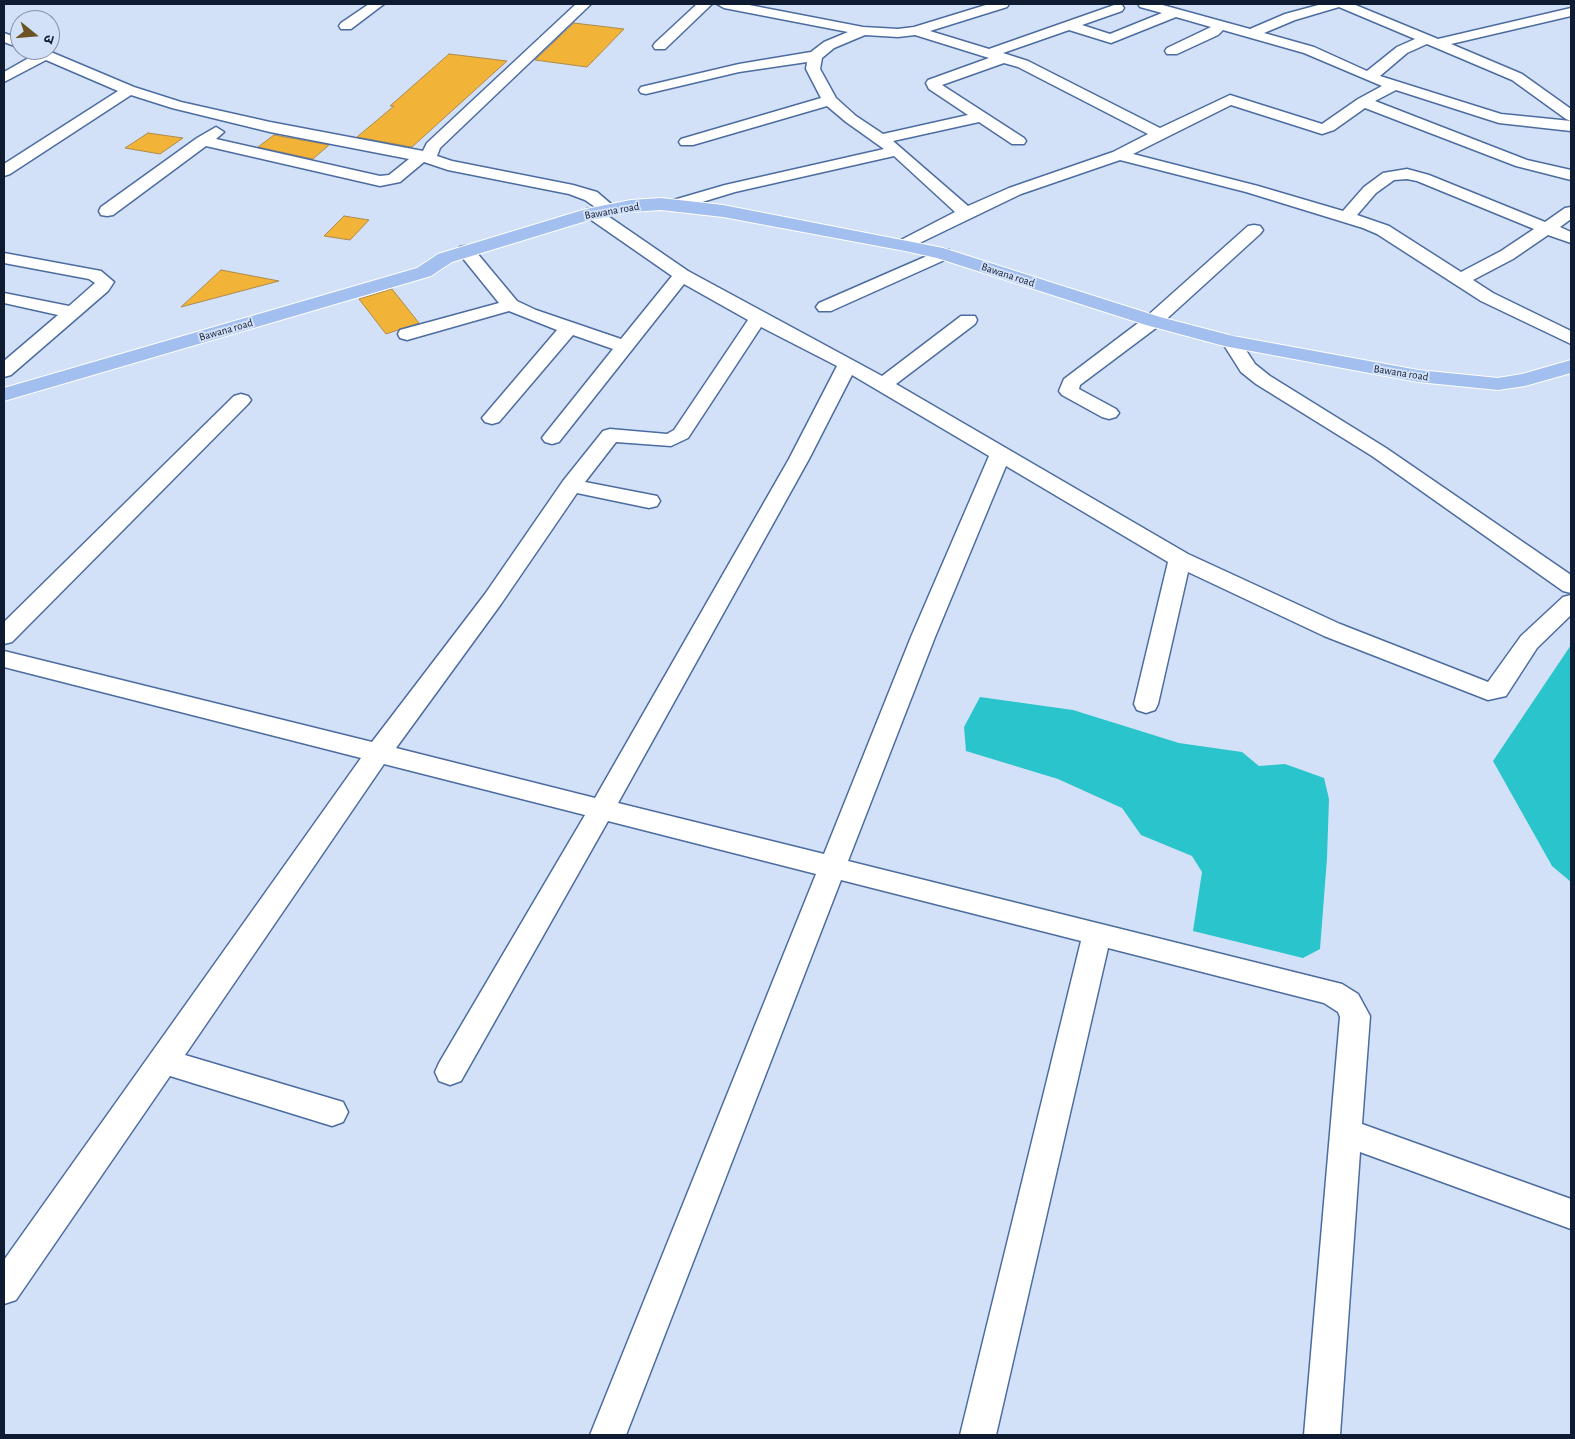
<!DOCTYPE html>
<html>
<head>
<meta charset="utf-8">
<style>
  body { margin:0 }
  #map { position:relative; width:1575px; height:1439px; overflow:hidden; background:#d2e1f8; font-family:"Alegreya Sans","Noto Sans Devanagari",sans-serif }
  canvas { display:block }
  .frame { position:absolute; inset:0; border:5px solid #0e1b30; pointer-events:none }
  .north { position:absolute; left:10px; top:10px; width:50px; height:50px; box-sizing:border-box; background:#d2e1f8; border:1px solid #8492a8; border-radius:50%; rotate:107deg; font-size:14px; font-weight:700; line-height:20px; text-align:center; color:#0e1b30 }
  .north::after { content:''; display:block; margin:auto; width:18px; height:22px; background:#6c5324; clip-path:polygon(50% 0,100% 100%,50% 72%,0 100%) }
</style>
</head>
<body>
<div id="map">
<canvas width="1575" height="1439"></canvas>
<div class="frame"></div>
<div class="north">उ</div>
</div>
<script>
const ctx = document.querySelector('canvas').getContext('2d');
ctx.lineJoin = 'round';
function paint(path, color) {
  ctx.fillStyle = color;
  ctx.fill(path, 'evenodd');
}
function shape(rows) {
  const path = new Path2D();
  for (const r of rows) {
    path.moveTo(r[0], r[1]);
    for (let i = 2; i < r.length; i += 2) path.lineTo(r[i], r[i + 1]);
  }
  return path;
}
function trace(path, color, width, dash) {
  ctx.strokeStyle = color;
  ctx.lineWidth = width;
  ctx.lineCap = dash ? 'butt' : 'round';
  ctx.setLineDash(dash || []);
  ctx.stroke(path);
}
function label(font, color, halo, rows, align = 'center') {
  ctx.font = font + ' "Alegreya Sans",sans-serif';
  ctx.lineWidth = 4;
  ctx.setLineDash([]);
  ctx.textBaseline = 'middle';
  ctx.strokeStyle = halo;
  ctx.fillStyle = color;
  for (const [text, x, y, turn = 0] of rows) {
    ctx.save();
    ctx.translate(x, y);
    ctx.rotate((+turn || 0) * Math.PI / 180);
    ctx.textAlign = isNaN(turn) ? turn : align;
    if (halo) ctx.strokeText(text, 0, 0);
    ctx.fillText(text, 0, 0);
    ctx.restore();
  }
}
const water = shape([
  [1571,645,1571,882,1552,866,1493,761],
  [980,697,1073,710,1179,743,1242,752,1259,766,1285,764,1324,778,1329,799,1327,858,1320,949,1303,958,1193,931,1202,872,1192,856,1141,835,1122,808,1058,779,966,751,964,727]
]);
const building = shape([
  [574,23,624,29,587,67,535,60,574,23],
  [449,54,507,61,412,147,357,137,394,106,390,106,449,54],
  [148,133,183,138,160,154,125,148,148,133],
  [274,135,329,145,313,159,258,147,274,135],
  [344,216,369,220,350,240,324,236,344,216],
  [221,270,279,281,181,307,221,270],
  [392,289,419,323,386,334,359,299,392,289]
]);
const minor = shape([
  [369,4,384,4,351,29,341,29,339,26,341,23,369,4],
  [576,4,591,4,440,148,437,156,452,161,573,185,597,192,618,210,616,214,605,214,688,271,882,376,961,316,975,316,977,320,975,324,896,384,1188,554,1340,624,1488,682,1521,636,1563,597,1571,595,1571,615,1537,648,1506,696,1488,700,1324,636,1188,572,1158,704,1155,710,1146,713,1137,710,1134,704,1168,562,1006,466,935,637,848,861,1342,984,1358,994,1370,1016,1362,1124,1571,1199,1571,1229,1360,1152,1340,1435,1304,1435,1340,1017,1338,1012,1324,1003,1108,948,996,1435,960,1435,1081,941,841,880,626,1435,590,1435,816,874,608,821,461,1081,450,1085,439,1081,435,1072,439,1063,585,815,384,764,185,1055,343,1102,348,1112,343,1122,332,1126,170,1076,16,1300,4,1304,4,1260,361,758,4,667,4,651,372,742,485,594,563,481,603,431,610,429,667,434,674,430,748,320,684,284,559,442,552,444,545,442,542,438,545,434,613,349,573,335,499,422,492,424,485,422,482,418,557,330,509,311,407,340,400,338,398,334,400,330,499,303,457,251,460,247,466,246,472,247,517,301,536,310,621,339,672,276,587,217,585,213,587,209,598,209,585,200,569,194,448,170,424,162,400,182,380,186,206,146,113,215,107,216,101,215,99,211,101,207,197,138,216,127,224,132,216,139,380,176,389,175,409,159,270,132,172,108,131,95,10,174,4,176,4,164,118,91,46,60,4,82,4,72,34,55,27,50,46,50,134,87,181,102,270,122,423,151,427,143,576,4],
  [761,327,837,366,789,459,595,798,396,748,501,604,577,493,649,508,657,506,660,501,657,496,585,482,616,442,671,446,688,438,761,327],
  [852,375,989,456,911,637,824,854,618,803,809,459,852,375],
  [697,4,712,4,665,49,655,49,653,46,655,43,697,4],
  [717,4,744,4,863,27,898,29,914,27,989,4,1009,4,1007,7,930,31,989,49,1117,4,1122,5,1124,8,1122,11,1082,25,1110,34,1162,13,1140,7,1138,4,1159,4,1250,29,1285,14,1322,4,1353,4,1438,39,1571,8,1571,16,1451,44,1522,74,1571,109,1571,121,1566,119,1512,80,1427,44,1407,53,1380,76,1501,114,1571,121,1571,131,1499,123,1396,90,1375,101,1527,160,1571,170,1571,180,1516,166,1365,108,1334,130,1322,134,1231,105,1133,154,1258,186,1343,211,1364,187,1383,173,1407,169,1429,175,1545,222,1565,208,1571,207,1571,219,1560,227,1571,232,1571,243,1548,235,1513,259,1473,280,1493,293,1571,331,1571,344,1481,301,1377,234,1363,228,1246,192,1120,160,1021,194,905,250,899,249,896,245,899,241,955,212,894,156,735,192,676,210,670,209,668,205,670,201,725,185,884,149,846,122,827,106,693,145,681,145,679,142,681,139,821,98,806,69,807,62,739,72,646,94,641,93,639,90,641,87,739,64,811,52,824,42,848,32,724,8,717,4],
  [1339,7,1415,39,1397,47,1367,71,1314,47,1264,33,1295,20,1339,7],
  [1176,17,1211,27,1167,48,1165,51,1167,54,1177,54,1218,35,1223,30,1304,53,1382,86,1358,99,1322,124,1230,95,1160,128,1028,61,1003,53,1069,30,1111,43,1176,17],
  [865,35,898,37,915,35,989,58,928,80,926,83,929,89,968,115,883,134,856,116,836,98,820,69,822,58,834,48,865,35],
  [1004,63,1018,67,1148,134,1113,152,1009,188,968,206,893,141,979,122,1012,144,1024,144,1026,141,1024,138,942,85,1004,63],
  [1407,179,1417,181,1534,229,1501,251,1461,272,1389,226,1357,215,1376,193,1394,180,1407,179],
  [4,33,20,39,20,48,4,42,4,33],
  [1254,225,1260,226,1263,230,1260,234,1160,325,1080,385,1079,389,1116,409,1119,413,1116,417,1109,419,1102,417,1062,395,1059,391,1064,379,1146,317,1248,226,1254,225],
  [943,249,949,250,952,254,949,258,831,311,819,311,816,307,819,303,943,249],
  [4,253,101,271,114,282,108,291,11,375,4,377,4,361,58,315,4,303,4,293,69,306,95,283,89,279,4,263,4,253],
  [1231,336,1238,338,1255,364,1270,376,1386,448,1571,575,1571,593,1563,591,1372,456,1256,384,1241,372,1222,342,1224,338,1231,336],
  [241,394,248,396,251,400,248,404,12,642,4,644,4,622,234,396,241,394]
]);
const major = shape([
  [661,198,723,205,943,248,1160,317,1233,336,1418,370,1498,378,1522,374,1571,360,1571,373,1525,386,1498,390,1418,382,1224,346,1146,325,937,258,905,251,723,217,661,210,631,212,596,218,452,262,431,276,4,401,4,388,417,268,438,254,586,209,631,200,661,198]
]);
const farStreetnames = [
  ["Bawana road",612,211,-10],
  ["Bawana road",1008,275,18],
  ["Bawana road",226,330,-16],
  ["Bawana road",1401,373,9]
];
paint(water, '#2ac4cc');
paint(building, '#f2b438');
trace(building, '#ad8a4c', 1);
trace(minor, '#4c6ca0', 3);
trace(major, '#fff', 2);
paint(minor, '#fff');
paint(major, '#a2bfef');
label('11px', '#0e1b30', '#d2e1f8', farStreetnames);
</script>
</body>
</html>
